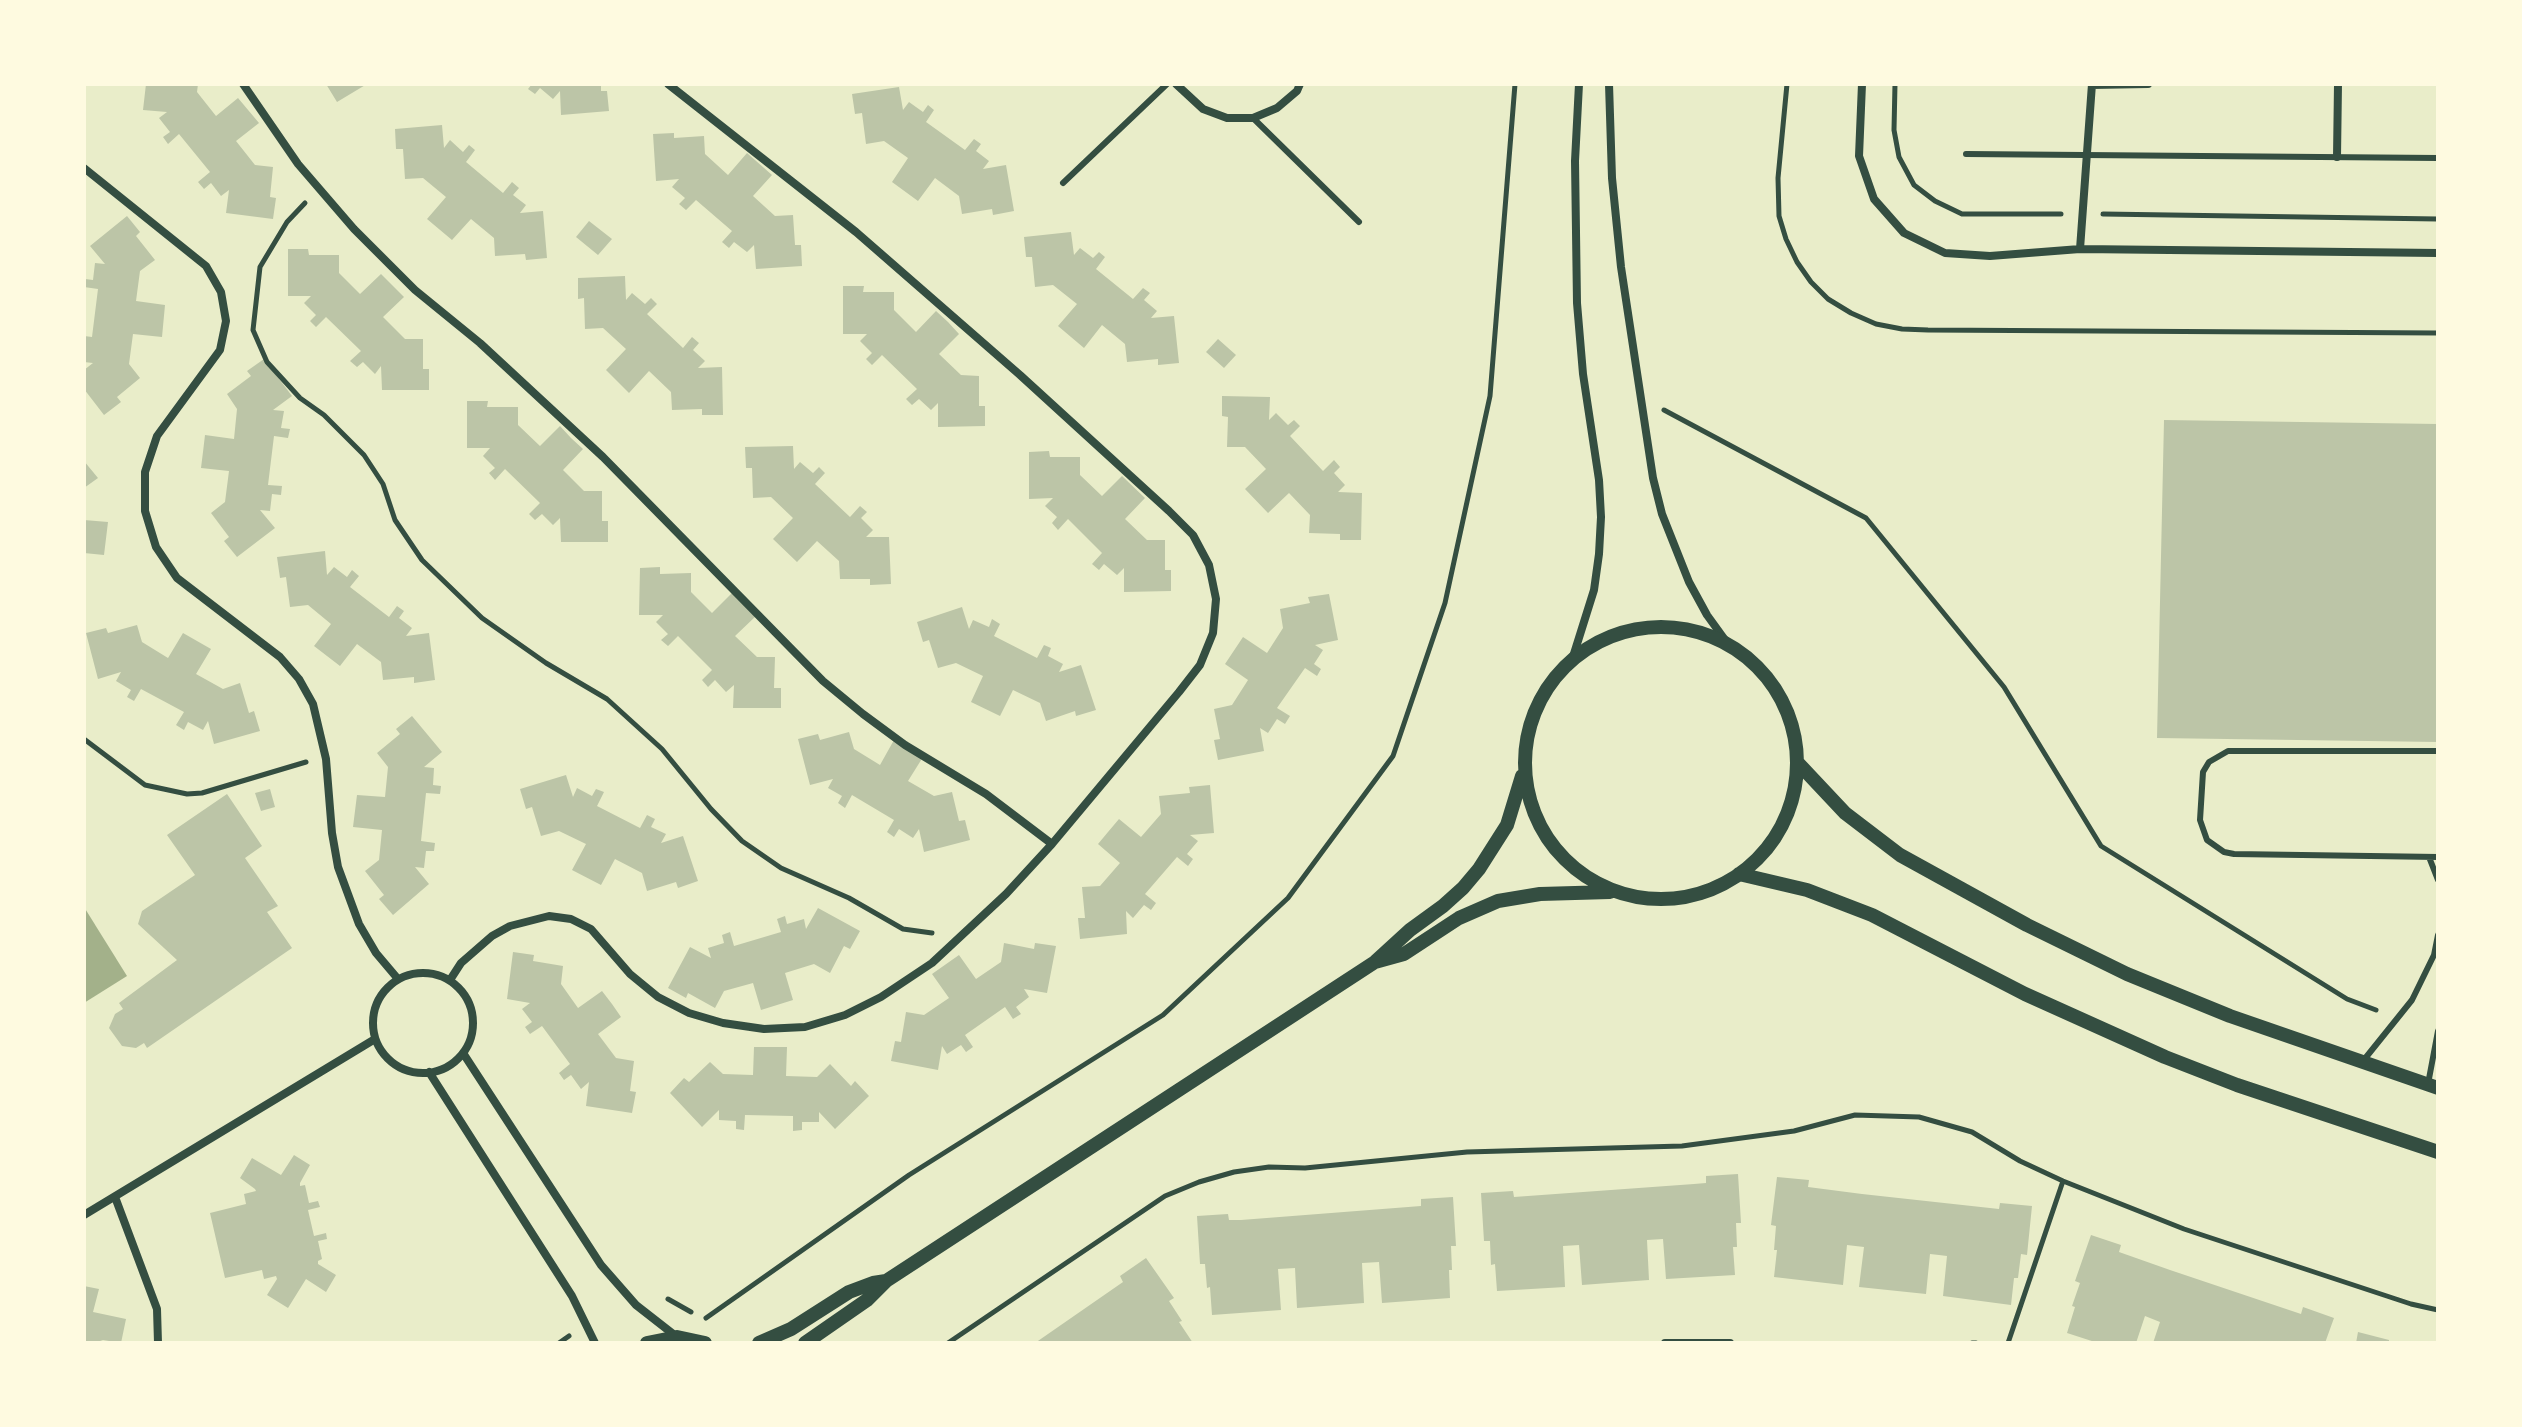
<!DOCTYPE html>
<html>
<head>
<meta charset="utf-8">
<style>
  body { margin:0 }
  #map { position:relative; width:2522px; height:1427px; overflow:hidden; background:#e9edc9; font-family:Helvetica,sans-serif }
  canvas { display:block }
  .frame { position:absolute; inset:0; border:86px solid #fefae0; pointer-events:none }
</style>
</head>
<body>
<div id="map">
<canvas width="2522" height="1427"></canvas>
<div class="frame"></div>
</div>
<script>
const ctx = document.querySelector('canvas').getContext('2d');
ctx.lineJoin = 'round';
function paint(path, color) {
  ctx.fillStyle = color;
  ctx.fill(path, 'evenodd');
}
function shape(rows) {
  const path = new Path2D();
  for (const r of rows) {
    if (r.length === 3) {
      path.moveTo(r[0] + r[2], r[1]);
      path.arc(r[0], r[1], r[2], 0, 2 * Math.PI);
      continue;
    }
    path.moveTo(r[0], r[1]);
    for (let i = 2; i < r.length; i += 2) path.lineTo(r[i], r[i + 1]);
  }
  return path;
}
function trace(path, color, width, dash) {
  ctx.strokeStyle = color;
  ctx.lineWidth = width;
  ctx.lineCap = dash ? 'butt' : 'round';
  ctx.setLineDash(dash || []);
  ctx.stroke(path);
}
const water = shape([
  [84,907,127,976,84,1003]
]);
const building = shape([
  [146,84,198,84,197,92,216,116,238,98,259,123,236,141,255,165,273,167,270,197,276,198,273,219,226,213,229,190,221,196,211,183,204,189,198,182,210,172,179,134,168,144,163,137,170,132,159,118,167,112,143,110],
  [326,84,367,84,337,102],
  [532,84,601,84,601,91,607,91,609,111,561,115,560,91,553,99,540,88,535,94,528,89],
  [899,87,903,110,909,102,923,112,928,105,934,110,926,122,965,150,974,139,981,144,976,151,989,161,983,169,1006,165,1014,211,993,215,992,209,962,214,959,196,935,178,918,201,892,182,908,158,884,141,866,144,862,113,855,114,852,94],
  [442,125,444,148,450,140,463,152,469,145,475,150,466,162,503,193,512,182,519,188,513,195,526,205,520,213,543,211,547,258,526,260,525,254,495,256,494,238,471,219,452,240,427,219,446,197,423,178,405,179,403,149,396,149,395,129],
  [674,133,674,138,704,136,705,154,728,175,747,153,772,175,753,196,775,216,793,215,795,245,801,245,802,266,756,269,754,245,747,252,734,242,729,248,722,242,732,231,696,200,686,210,679,204,685,198,672,187,679,179,656,181,653,134],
  [127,216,140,232,136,236,155,260,140,271,136,301,165,305,162,337,133,334,129,364,140,378,117,397,121,402,104,415,84,389,84,370,93,363,84,362,84,336,92,337,98,289,84,287,84,282,85,279,93,280,95,263,105,264,90,246],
  [589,221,612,239,598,255,576,237],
  [1071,232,1074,255,1080,248,1093,258,1099,252,1105,257,1096,269,1133,299,1143,288,1150,293,1144,300,1157,311,1151,318,1174,316,1179,363,1158,365,1158,359,1127,362,1125,344,1102,325,1084,348,1058,326,1077,304,1053,285,1035,287,1032,257,1026,257,1024,237],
  [288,249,308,249,309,255,339,255,339,273,360,294,381,274,404,297,383,317,405,339,423,339,423,369,429,369,429,390,382,390,381,366,375,374,363,362,357,367,350,361,361,351,326,317,316,327,310,321,316,315,304,303,311,296,288,296],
  [625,276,626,300,632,293,645,304,651,298,657,304,647,314,683,348,692,337,699,343,693,350,705,361,698,368,722,367,723,415,702,415,702,409,672,410,671,392,649,371,629,393,606,370,626,349,603,328,585,329,584,298,578,299,578,278],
  [843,286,864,286,863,292,894,292,894,310,916,332,936,311,948,322,959,334,939,354,961,375,979,376,979,406,985,406,985,426,938,427,938,403,931,410,919,399,912,405,906,399,917,389,882,355,872,365,866,359,872,353,860,341,867,334,843,334],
  [1218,339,1236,355,1224,368,1206,352],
  [264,359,292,396,273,410,284,411,281,428,290,429,288,438,274,436,268,485,282,486,281,495,272,494,270,511,260,510,275,528,237,557,224,541,229,537,211,513,225,502,229,471,201,468,203,452,205,435,234,439,237,409,227,394,251,376,247,371],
  [1222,396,1270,397,1269,420,1276,413,1288,425,1294,420,1300,426,1290,436,1323,471,1334,460,1340,467,1334,473,1345,485,1338,492,1362,493,1361,540,1340,540,1340,534,1309,533,1310,515,1289,493,1268,513,1245,489,1266,469,1245,447,1227,447,1228,417,1222,416],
  [467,401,488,401,487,407,518,407,518,425,540,446,560,426,571,438,583,449,563,470,584,491,602,491,602,521,608,521,608,542,561,542,560,518,553,525,542,514,535,520,529,514,540,503,505,469,495,480,489,473,495,468,483,456,490,448,467,448],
  [2164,420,2438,424,2438,742,2157,738],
  [793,446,794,469,800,462,813,473,819,467,825,473,815,484,850,517,860,506,867,512,861,518,873,530,866,537,889,537,891,584,870,585,870,579,840,579,839,561,817,541,797,562,773,539,793,518,771,497,753,498,752,468,746,468,745,447],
  [1049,451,1050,457,1080,457,1080,475,1102,496,1122,476,1145,498,1125,519,1147,540,1165,540,1165,570,1171,570,1171,591,1124,592,1124,568,1117,575,1104,564,1099,570,1092,564,1102,553,1068,519,1058,530,1052,523,1057,517,1045,506,1053,498,1029,499,1029,452],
  [84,461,98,478,84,488],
  [84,520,108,522,104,555,84,553],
  [325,551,327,575,334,567,347,577,352,570,359,576,350,587,389,617,397,606,404,611,399,618,412,628,406,636,429,633,435,680,414,683,414,677,383,680,381,662,357,644,340,666,314,646,331,624,308,605,290,607,286,577,280,578,277,557],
  [660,567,660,574,691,573,691,592,712,613,733,592,756,616,735,636,757,657,775,657,774,688,781,688,781,708,733,708,734,685,726,692,715,680,708,687,702,680,712,670,678,636,668,646,661,640,668,634,656,622,663,615,639,615,640,568],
  [1329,594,1338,640,1315,645,1323,650,1314,664,1321,669,1317,676,1305,668,1277,708,1290,716,1285,724,1277,719,1268,733,1260,728,1264,751,1218,760,1214,740,1220,739,1214,709,1232,705,1248,680,1225,664,1243,637,1267,653,1283,628,1280,609,1310,603,1308,597],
  [962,607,969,629,973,620,989,627,992,619,1000,624,994,636,1037,658,1044,645,1051,648,1048,656,1063,664,1059,672,1081,665,1096,710,1076,716,1075,711,1046,721,1040,703,1013,690,1000,716,971,702,983,676,956,663,938,668,929,640,923,642,917,622],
  [137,625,142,642,168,658,183,633,211,649,196,674,223,689,240,683,249,713,254,711,260,731,214,744,208,721,203,730,188,722,184,730,176,725,184,712,141,689,134,701,127,697,131,690,116,681,121,672,98,679,86,633,106,628,108,633],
  [412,716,442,752,424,767,434,768,433,785,441,786,440,794,426,793,421,841,435,843,434,851,426,851,424,868,415,867,429,884,393,915,379,899,384,895,365,871,379,860,382,830,353,827,357,795,385,797,388,767,377,753,400,734,396,729],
  [849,732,854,749,880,765,894,740,923,757,908,781,934,796,952,792,959,821,965,820,970,840,924,852,919,829,913,838,899,829,894,837,887,832,894,820,852,795,845,808,838,803,842,796,828,788,833,779,810,785,798,739,818,734,820,740],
  [566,775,573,797,577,788,592,796,596,789,604,792,597,806,640,828,647,815,655,819,651,827,666,834,661,843,683,836,698,881,678,888,676,882,647,891,642,873,615,859,601,885,572,870,586,844,559,831,541,836,532,807,526,809,520,789],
  [1210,785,1214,833,1190,835,1198,841,1187,854,1193,859,1188,866,1177,857,1145,894,1156,903,1151,910,1144,905,1133,918,1126,911,1127,934,1080,939,1078,918,1085,918,1082,887,1100,886,1120,863,1098,844,1108,832,1119,819,1141,837,1161,814,1159,796,1190,793,1189,787],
  [270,789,275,807,261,811,255,793],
  [227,794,262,846,245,858,278,906,267,912,292,948,147,1048,144,1043,136,1048,122,1046,109,1028,115,1014,123,1009,119,1003,177,960,138,924,142,911,195,875,167,835],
  [818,908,860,931,850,949,844,946,830,973,814,964,785,973,793,1000,761,1010,753,983,724,991,715,1008,688,993,686,998,668,988,690,947,711,958,708,948,724,943,722,935,730,932,734,946,781,932,777,919,785,916,787,924,804,919,806,929],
  [1004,943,1034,949,1035,943,1056,946,1047,993,1024,989,1029,997,1016,1007,1021,1014,1013,1019,1005,1007,965,1035,973,1047,966,1052,961,1045,947,1054,942,1046,938,1070,891,1061,895,1041,901,1042,906,1012,924,1015,949,998,932,974,959,955,976,979,1001,962],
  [513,952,534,955,533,961,563,966,561,984,578,1008,602,991,612,1004,621,1017,598,1034,616,1058,634,1061,630,1091,636,1092,632,1113,586,1106,589,1082,581,1089,571,1075,564,1080,559,1073,570,1064,542,1026,530,1034,525,1027,532,1022,522,1009,530,1003,507,999],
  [754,1047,787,1047,786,1076,817,1077,830,1064,851,1086,855,1081,869,1096,835,1129,819,1112,819,1122,802,1122,802,1130,793,1131,793,1116,745,1115,744,1130,736,1129,736,1121,719,1120,719,1110,702,1127,670,1093,684,1078,689,1082,710,1062,723,1074,753,1075],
  [294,1155,310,1165,300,1183,300,1186,305,1185,309,1203,318,1201,320,1207,308,1210,314,1236,326,1233,327,1239,318,1241,322,1259,318,1261,318,1264,336,1275,326,1292,306,1279,288,1308,267,1295,277,1279,276,1276,264,1279,262,1270,225,1278,210,1213,246,1204,244,1194,256,1191,255,1189,240,1178,252,1158,281,1175],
  [1738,1174,1741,1223,1736,1223,1737,1247,1733,1247,1735,1275,1666,1279,1663,1239,1647,1240,1649,1280,1582,1285,1579,1245,1563,1246,1565,1287,1497,1291,1495,1264,1491,1265,1490,1241,1484,1241,1481,1193,1513,1191,1514,1197,1694,1184,1706,1183,1706,1176],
  [1777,1177,1809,1180,1808,1187,1862,1194,1999,1209,2000,1203,2032,1206,2027,1255,2021,1254,2018,1278,2014,1278,2011,1305,1943,1296,1947,1256,1939,1255,1930,1254,1926,1294,1859,1287,1864,1247,1847,1245,1843,1285,1774,1277,1777,1250,1774,1250,1776,1226,1771,1225],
  [1453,1197,1456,1246,1451,1246,1452,1270,1449,1270,1450,1298,1382,1303,1379,1262,1362,1263,1364,1303,1297,1308,1295,1268,1278,1269,1281,1310,1212,1315,1210,1287,1207,1288,1205,1264,1200,1264,1197,1216,1228,1214,1229,1220,1241,1220,1421,1206,1421,1199],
  [2091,1235,2121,1245,2119,1252,2170,1270,2301,1314,2303,1307,2334,1318,2325,1343,2153,1343,2160,1322,2145,1316,2136,1343,2098,1343,2067,1333,2075,1307,2072,1306,2080,1283,2075,1281],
  [1146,1258,1174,1298,1169,1301,1182,1321,1179,1322,1193,1343,1035,1343,1123,1282,1120,1276],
  [84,1286,99,1289,93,1312,126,1319,121,1343,103,1340,100,1341,102,1343,84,1343],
  [2358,1332,2389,1340,2389,1343,2356,1343]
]);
const path = shape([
  [1787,84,1778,178,1779,216,1786,239,1797,262,1811,282,1828,299,1851,313,1876,324,1902,329,1928,330,2438,333],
  [1895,84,1894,130,1899,157,1914,185,1935,201,1962,214,2061,214],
  [305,203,287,222,260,267,253,330,267,362,300,398,324,415,364,455,383,484,395,520,422,560,482,618,546,663,607,699,662,749,711,809,742,841,781,868,849,898,903,929,932,933],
  [2103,214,2438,219],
  [1664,410,1866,518,2004,687,2101,846,2347,999,2376,1010],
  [84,739,145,785,187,794,202,793,306,762],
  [668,1299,691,1312],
  [706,1318,909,1175,1163,1015,1288,898,1393,756,1445,603,1490,396,1515,84],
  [559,1343,569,1336],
  [948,1343,1165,1196,1199,1182,1234,1172,1269,1167,1305,1168,1467,1152,1682,1146,1794,1131,1855,1115,1919,1117,1972,1132,2020,1161,2063,1181,2184,1229,2411,1304,2438,1310],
  [1972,1343,1976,1343],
  [2008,1343,2063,1181]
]);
const service = shape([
  [1253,118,1359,222],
  [1966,154,2438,158],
  [1063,183,1167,84],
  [2438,751,2228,751,2209,762,2203,772,2200,820,2207,840,2224,852,2234,854,2438,857],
  [2429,857,2438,880],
  [2363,1061,2412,1000,2434,955,2438,935],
  [2428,1084,2438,1031]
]);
const minor = shape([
  [243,84,298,164,354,229,415,290,480,343,603,457,823,681,863,714,905,745,986,794,1052,844],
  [1176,84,1203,109,1227,118,1253,118,1277,108,1297,91,1300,84],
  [1609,84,1612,178,1621,267,1653,478,1662,514,1689,582,1707,615,1728,644],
  [1862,84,1859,156,1874,199,1904,233,1945,253,1990,256,2080,249,2438,253],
  [2092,85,2148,84],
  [2337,157,2338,84],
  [84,168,206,266,221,292,226,321,220,350,157,436,145,472,145,511,156,547,177,578,280,657,299,679,313,704,326,759,332,833,338,867,359,924,376,953,398,979],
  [2080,249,2092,84],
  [1572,660,1594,590,1599,554,1601,517,1599,480,1583,374,1577,303,1575,161,1579,84],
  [423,1023,50],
  [450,980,461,963,492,936,510,926,549,916,571,919,591,929,630,974,658,997,689,1013,723,1023,764,1029,805,1027,845,1015,881,997,932,963,1006,894,1052,844,1179,692,1200,665,1213,633,1216,599,1209,565,1193,535,1169,511,1020,375,856,232,668,84],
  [463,1053,601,1265,636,1305,677,1337],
  [429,1072,572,1296,595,1343],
  [115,1197,157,1309,158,1343],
  [84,1215,375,1039],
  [1665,1343,1730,1343]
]);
const tertiary = shape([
  [1661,763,136],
  [1798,763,1845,813,1900,855,2027,925,2127,974,2230,1016,2438,1088],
  [1739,874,1807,890,1872,915,2025,994,2165,1057,2237,1085,2438,1152],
  [1375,962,1404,954,1459,918,1498,901,1540,894,1610,892],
  [647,1343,677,1337,705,1343],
  [759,1343,791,1329,849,1292,873,1283,886,1281],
  [805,1343,867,1300,886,1281,1375,962,1410,930,1443,906,1463,888,1479,869,1507,825,1522,776]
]);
paint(water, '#a3b18a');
paint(building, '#bcc5a7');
trace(path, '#344e41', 5);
trace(service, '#344e41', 6);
trace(minor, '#344e41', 8);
trace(tertiary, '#344e41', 14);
</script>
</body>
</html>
